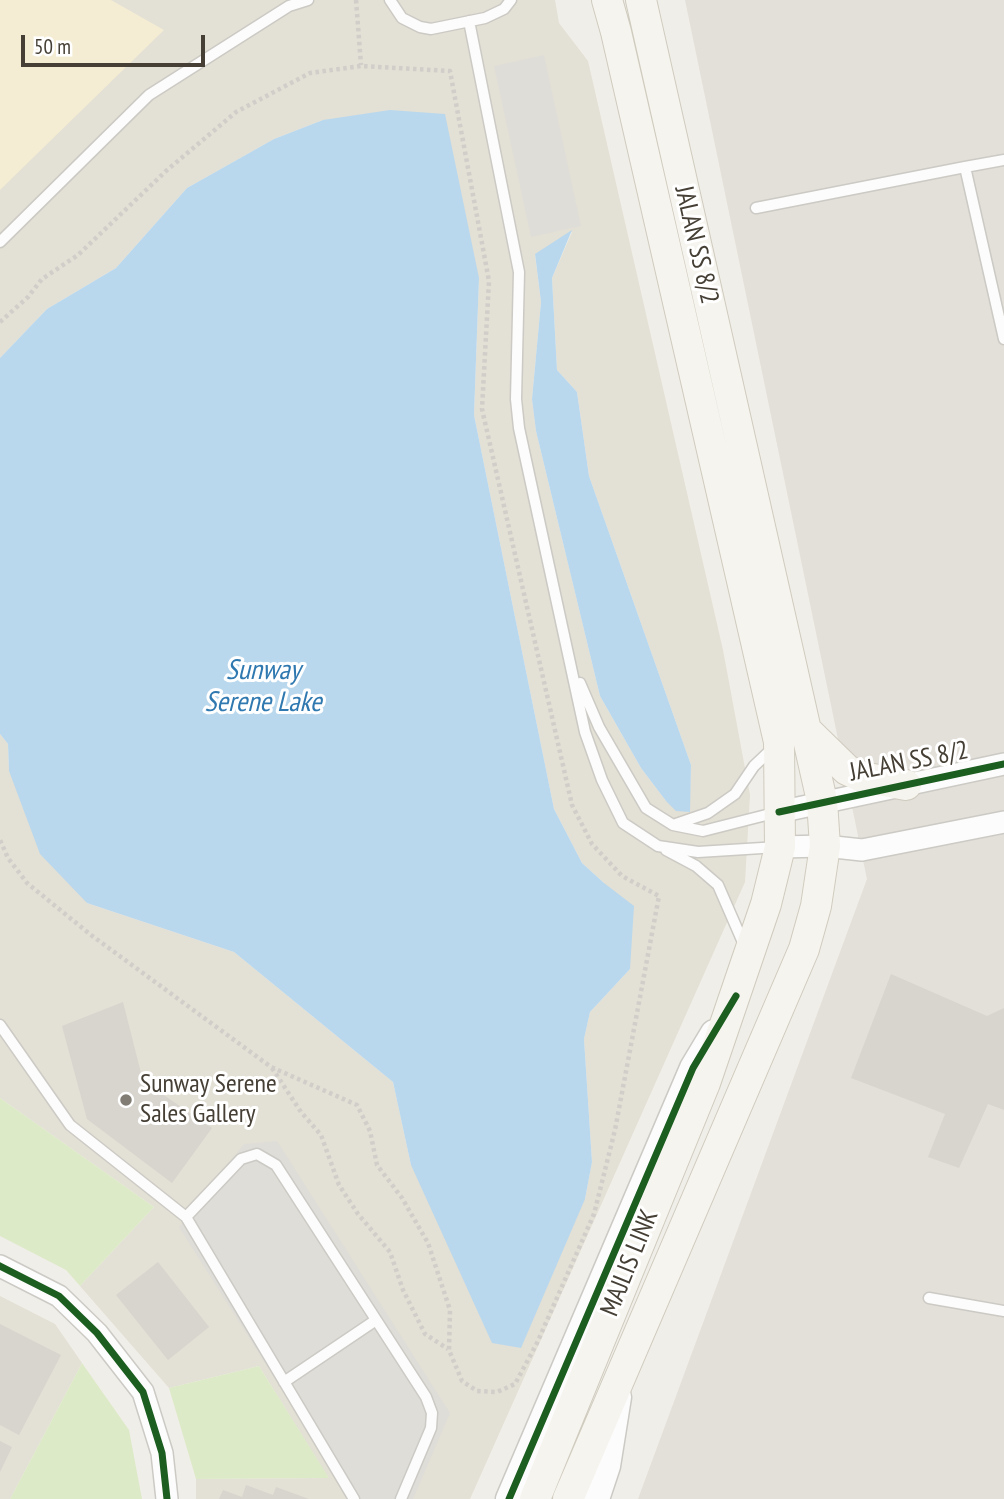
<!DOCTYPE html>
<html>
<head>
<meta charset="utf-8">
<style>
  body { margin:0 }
  #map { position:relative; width:1004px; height:1499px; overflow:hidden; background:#f0eee8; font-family:"PT Sans Narrow",sans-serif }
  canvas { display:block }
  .scale { position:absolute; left:21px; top:35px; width:184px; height:32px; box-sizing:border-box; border:4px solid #453f35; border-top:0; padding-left:9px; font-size:21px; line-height:24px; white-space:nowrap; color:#453f35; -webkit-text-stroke:5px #fff; paint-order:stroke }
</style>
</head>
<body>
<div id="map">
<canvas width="1004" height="1499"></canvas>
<div class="scale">50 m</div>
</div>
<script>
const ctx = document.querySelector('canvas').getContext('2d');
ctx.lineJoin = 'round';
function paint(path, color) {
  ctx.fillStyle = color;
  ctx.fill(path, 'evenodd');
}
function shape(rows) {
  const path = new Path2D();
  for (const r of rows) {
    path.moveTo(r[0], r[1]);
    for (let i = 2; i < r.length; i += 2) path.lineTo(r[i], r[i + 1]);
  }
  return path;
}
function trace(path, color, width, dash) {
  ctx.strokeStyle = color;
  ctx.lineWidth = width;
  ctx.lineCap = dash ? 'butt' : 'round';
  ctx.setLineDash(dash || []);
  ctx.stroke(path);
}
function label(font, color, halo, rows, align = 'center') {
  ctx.font = font + ' "PT Sans Narrow",sans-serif';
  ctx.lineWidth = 6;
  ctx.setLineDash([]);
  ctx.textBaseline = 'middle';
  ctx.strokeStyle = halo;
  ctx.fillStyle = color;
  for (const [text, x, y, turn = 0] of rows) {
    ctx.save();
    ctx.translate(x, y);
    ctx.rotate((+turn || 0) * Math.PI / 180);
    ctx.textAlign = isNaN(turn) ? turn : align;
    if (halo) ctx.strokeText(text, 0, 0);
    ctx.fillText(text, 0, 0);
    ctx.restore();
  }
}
const residential = shape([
  [0,0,555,0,559,23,588,61,723,650,750,795,745,882,470,1499,196,1499,196,1479,328,1478,259,1366,169,1388,80,1286,154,1207,0,1098,0,734,8,744,9,771,87,903,234,952,393,1082,411,1165,585,1199,592,1162,584,1039,590,1012,630,969,604,883,582,863,554,809,474,415,479,278,323,120,274,139,187,188,116,268,47,309,0,358],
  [572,232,552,278,557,370,577,392,589,476,691,765,689,812,666,801,641,768,600,696,536,431,532,399,541,302,535,255],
  [0,1296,55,1324,82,1363,10,1499,0,1499]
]);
const industrial = shape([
  [685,0,1004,0,1004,1499,638,1499,867,879]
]);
const green = shape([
  [0,1098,154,1207,80,1286,66,1270,0,1236],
  [82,1363,129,1430,142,1499,10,1499],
  [259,1366,329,1478,196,1479,169,1388]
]);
const sand = shape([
  [0,0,111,0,164,30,0,190]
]);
const parking = shape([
  [544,55,581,226,531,237,494,66],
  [277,1141,450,1413,413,1499,351,1499,179,1227,244,1144]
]);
const water = shape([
  [390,110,445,114,479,278,474,415,554,809,582,863,604,883,634,906,630,969,590,1012,584,1039,592,1162,585,1199,521,1348,492,1343,411,1165,393,1082,234,952,87,903,40,854,9,771,8,744,0,734,0,358,47,309,116,268,187,188,274,139,323,120],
  [572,230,552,278,557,370,577,392,589,476,691,765,690,812,676,811,666,801,641,768,600,696,536,431,532,399,541,302,535,254]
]);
const building = shape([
  [891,974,987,1016,1004,1008,1004,1110,988,1104,959,1168,928,1157,945,1114,851,1078],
  [123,1002,143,1081,212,1128,172,1183,87,1119,62,1026],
  [158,1262,209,1327,168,1360,116,1295],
  [0,1324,61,1355,19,1435,0,1425],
  [0,1441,12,1447,0,1472],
  [246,1485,273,1495,276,1487,309,1499,219,1499,223,1490,242,1497]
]);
const path = shape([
  [356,0,361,65],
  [0,322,28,297,42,279,78,255,166,171,236,112,310,73,361,66,450,71,489,281,482,409,572,805,592,844,622,876,659,896,615,1130,594,1214,537,1343,515,1384,497,1392,477,1391,462,1381,449,1350,450,1310,428,1243,402,1198,377,1165,370,1131,357,1105,271,1067,91,935,27,883,8,858,0,840],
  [272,1068,301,1112,321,1135,339,1185,358,1214,390,1252,403,1290,425,1334,448,1349]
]);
const service = shape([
  [390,0,402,18,420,27,431,29,485,18,504,9,511,0],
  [469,21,519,272,516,399,519,428,585,732,602,780,623,823,658,846,698,852,778,847],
  [1004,160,965,167,1004,339],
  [756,208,965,167],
  [0,242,149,95,289,6,308,0],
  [580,683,599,727,646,808,673,825,703,831,778,812],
  [676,824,708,813,735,794,754,766,773,748],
  [666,850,696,866,718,885,745,947],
  [0,1025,70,1125,186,1217,354,1499],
  [186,1217,241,1159,257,1154,276,1165,426,1397,432,1413,431,1428,401,1499],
  [929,1298,1004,1311],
  [284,1382,376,1320]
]);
const minor = shape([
  [779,812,1004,764],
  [780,847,825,846,862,850,1004,822],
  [0,1266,59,1296,97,1333,143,1392,162,1453,167,1499]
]);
const tertiary = shape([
  [509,1499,693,1068,714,1033],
  [596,1499,607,1466,618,1397]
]);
const secondary = shape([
  [806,730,847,770,862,777,906,785],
  [535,1499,705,1083,766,904,780,847,779,742,616,32,607,0],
  [568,1499,804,949,816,906,825,846,822,801,641,0]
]);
const cycleway = shape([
  [779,812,1004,764],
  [0,1266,59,1296,97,1333,143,1392,162,1453,167,1499],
  [509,1499,693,1068,736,996]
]);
const markers = [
  [126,1100,7,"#817c74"]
];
const streetNames = [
  ["JALAN SS 8/2",696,245,77],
  ["JALAN SS 8/2",909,762,-11],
  ["MAJLIS LINK",630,1263,-68]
];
const poiNames = [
  ["Sunway Serene",140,1085],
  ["Sales Gallery",140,1115]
];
const waterNames = [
  ["Sunway",263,671],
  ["Serene Lake",263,703]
];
paint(residential, '#e3e0d5');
paint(industrial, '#e3dfd9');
paint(green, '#ddeac8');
paint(sand, '#f4edd3');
paint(parking, '#dfddd8');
paint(water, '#b9d8ee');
paint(building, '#d8d5cf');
trace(service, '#cccac4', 13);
trace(minor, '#cccac4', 24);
trace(tertiary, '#cccac4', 29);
trace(secondary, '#cfcbbf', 32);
trace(path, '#d1ceca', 4.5, [3.5, 3.5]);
trace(service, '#fdfcfc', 10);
trace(minor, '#fdfcfc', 21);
trace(tertiary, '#fdfcfc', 26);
trace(secondary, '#f6f4ee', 30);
trace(cycleway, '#1b5e20', 7);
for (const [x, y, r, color] of markers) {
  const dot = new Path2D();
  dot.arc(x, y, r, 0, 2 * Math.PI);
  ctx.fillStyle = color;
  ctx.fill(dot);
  trace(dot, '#fff', 2.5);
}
label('26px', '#453f35', '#fff', streetNames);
label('26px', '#453f35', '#fff', poiNames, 'left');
label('italic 28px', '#2f79b0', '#fff', waterNames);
</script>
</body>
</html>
